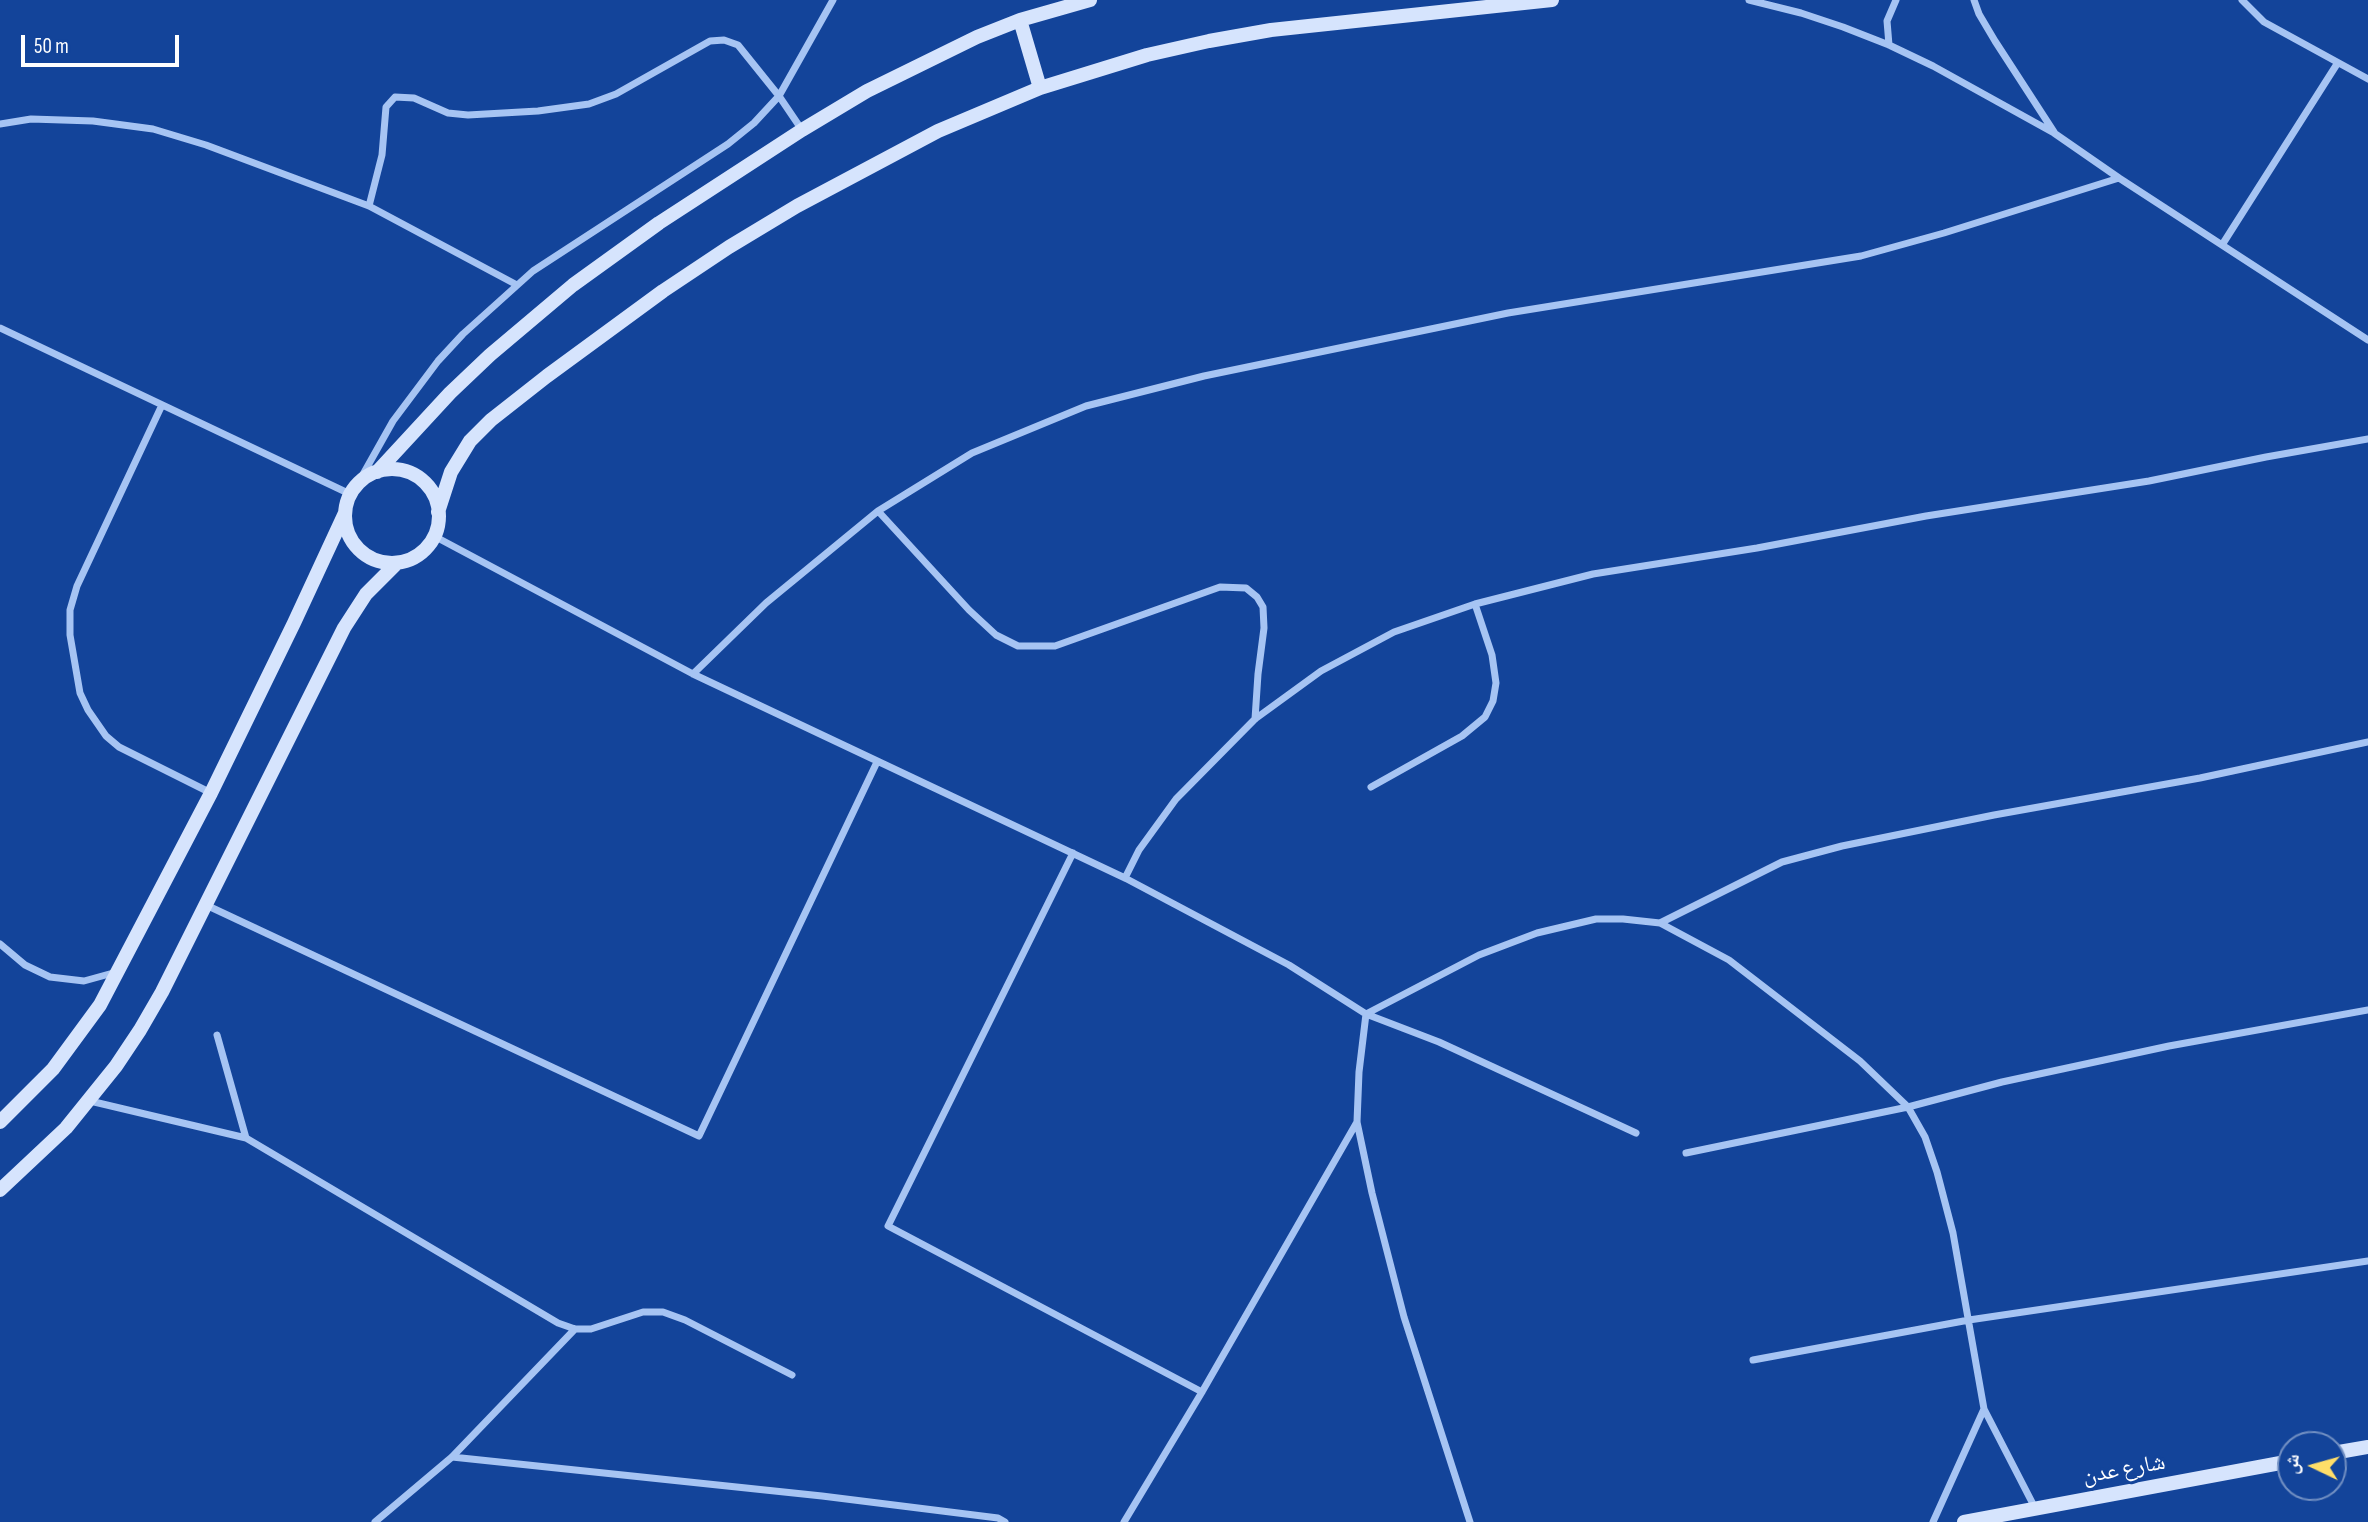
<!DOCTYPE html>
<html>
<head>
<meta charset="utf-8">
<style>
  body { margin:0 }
  #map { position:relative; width:2368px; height:1522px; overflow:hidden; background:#13449a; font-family:"Sofia Sans Condensed","Noto Naskh Arabic",sans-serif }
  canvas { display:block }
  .north { position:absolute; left:2277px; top:1431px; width:70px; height:70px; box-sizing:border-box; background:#13449a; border:2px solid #718fc2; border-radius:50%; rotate:275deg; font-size:19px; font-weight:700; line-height:28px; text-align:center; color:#fff }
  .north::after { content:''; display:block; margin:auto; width:24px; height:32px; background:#ffde69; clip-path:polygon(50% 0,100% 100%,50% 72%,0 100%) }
  .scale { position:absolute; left:21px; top:35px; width:158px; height:32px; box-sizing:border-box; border:4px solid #fff; border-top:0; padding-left:9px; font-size:21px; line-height:24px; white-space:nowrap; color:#fff; -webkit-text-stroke:5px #13449a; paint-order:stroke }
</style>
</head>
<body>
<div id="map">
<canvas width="2368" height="1522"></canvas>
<div class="north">ش</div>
<div class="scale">50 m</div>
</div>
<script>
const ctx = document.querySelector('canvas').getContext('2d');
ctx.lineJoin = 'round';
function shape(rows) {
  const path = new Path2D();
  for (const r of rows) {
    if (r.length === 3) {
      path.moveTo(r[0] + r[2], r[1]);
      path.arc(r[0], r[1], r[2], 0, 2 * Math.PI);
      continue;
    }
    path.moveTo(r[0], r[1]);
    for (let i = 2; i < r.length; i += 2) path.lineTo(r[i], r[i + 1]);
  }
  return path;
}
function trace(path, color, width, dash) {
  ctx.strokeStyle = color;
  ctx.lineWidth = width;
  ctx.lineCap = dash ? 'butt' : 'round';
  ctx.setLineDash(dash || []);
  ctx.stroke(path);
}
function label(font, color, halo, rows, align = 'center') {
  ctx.font = font + ' "Sofia Sans Condensed","Noto Naskh Arabic",sans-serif';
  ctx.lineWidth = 6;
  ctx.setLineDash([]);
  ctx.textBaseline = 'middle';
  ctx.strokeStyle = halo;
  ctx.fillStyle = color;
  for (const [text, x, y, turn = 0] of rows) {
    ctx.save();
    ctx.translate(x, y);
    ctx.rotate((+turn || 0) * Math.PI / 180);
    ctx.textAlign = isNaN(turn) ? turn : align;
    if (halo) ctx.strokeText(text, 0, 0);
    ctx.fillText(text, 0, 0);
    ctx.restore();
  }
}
const street = shape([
  [1749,0,1801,13,1843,27,1889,45,1933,66,2054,133,2119,178,2368,340],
  [1974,0,1979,14,1995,41,2054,132],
  [2242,0,2264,22,2368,79],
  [1889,45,1887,21,1896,0],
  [0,124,31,119,93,121,153,129,206,145,369,206,517,285],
  [369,206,382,155,386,107,395,97,414,98,448,113,468,115,538,111,589,104,616,94,710,41,724,40,738,45,779,96,802,130],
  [2222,245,2337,64],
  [0,328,350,494],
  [162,405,77,586,70,610,70,635,80,693,88,710,106,736,119,747,211,793],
  [357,485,393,421,438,361,463,334,533,271,728,144,754,123,779,96,833,0],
  [878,511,969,610,996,635,1018,646,1055,646,1220,587,1246,588,1257,597,1263,607,1264,628,1258,674,1255,719],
  [434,536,693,674,1125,878,1289,965,1366,1014,1439,1042,1636,1133],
  [693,674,766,603,878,511,972,453,1086,406,1204,376,1508,313,1861,256,1944,233,2119,178],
  [1371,787,1462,736,1485,717,1493,701,1496,683,1492,655,1475,604],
  [1073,853,888,1226,1202,1392],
  [1125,878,1139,850,1176,799,1255,719,1321,671,1394,632,1475,604,1593,574,1757,548,1926,516,2149,481,2266,457,2368,439],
  [206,905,699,1136,877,762],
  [1660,923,1782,862,1842,846,1994,815,2200,778,2368,742],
  [0,944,25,965,50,977,84,981,113,973],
  [217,1035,246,1138],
  [90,1101,246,1138,558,1323,575,1329,591,1329,643,1312,663,1312,685,1320,792,1375],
  [1686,1153,1908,1107,2002,1082,2169,1046,2368,1010],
  [1753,1360,1969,1320,2368,1261],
  [452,1457,822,1496,998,1518,1005,1522],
  [375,1522,452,1457,575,1329],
  [1124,1522,1202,1392,1357,1122],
  [1470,1522,1404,1317,1372,1193,1357,1122,1359,1072,1366,1014,1479,955,1537,933,1596,919,1623,919,1660,923,1729,960,1860,1061,1908,1107,1925,1137,1937,1172,1953,1233,1984,1409,2035,1508],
  [1933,1522,1984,1409]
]);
const secondary = shape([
  [1020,20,1040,88],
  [392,516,47],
  [377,472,450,393,490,355,573,285,659,223,802,130,867,91,977,37,1020,20,1090,0],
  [438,512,451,472,470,441,491,420,547,376,663,291,729,247,797,206,938,131,1040,88,1147,55,1209,41,1271,30,1552,0],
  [0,1122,53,1069,100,1005,211,793,294,623,345,513],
  [0,1190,66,1128,116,1066,140,1030,162,992,344,628,366,594,397,563],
  [2333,1453,2368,1447],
  [1964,1522,2291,1461]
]);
const streetNames = [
  ["شارع عدن",2124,1470,-10]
];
trace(street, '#a6c4f3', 7);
trace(secondary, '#d6e4fd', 14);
label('23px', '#fff', '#13449a', streetNames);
</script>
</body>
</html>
